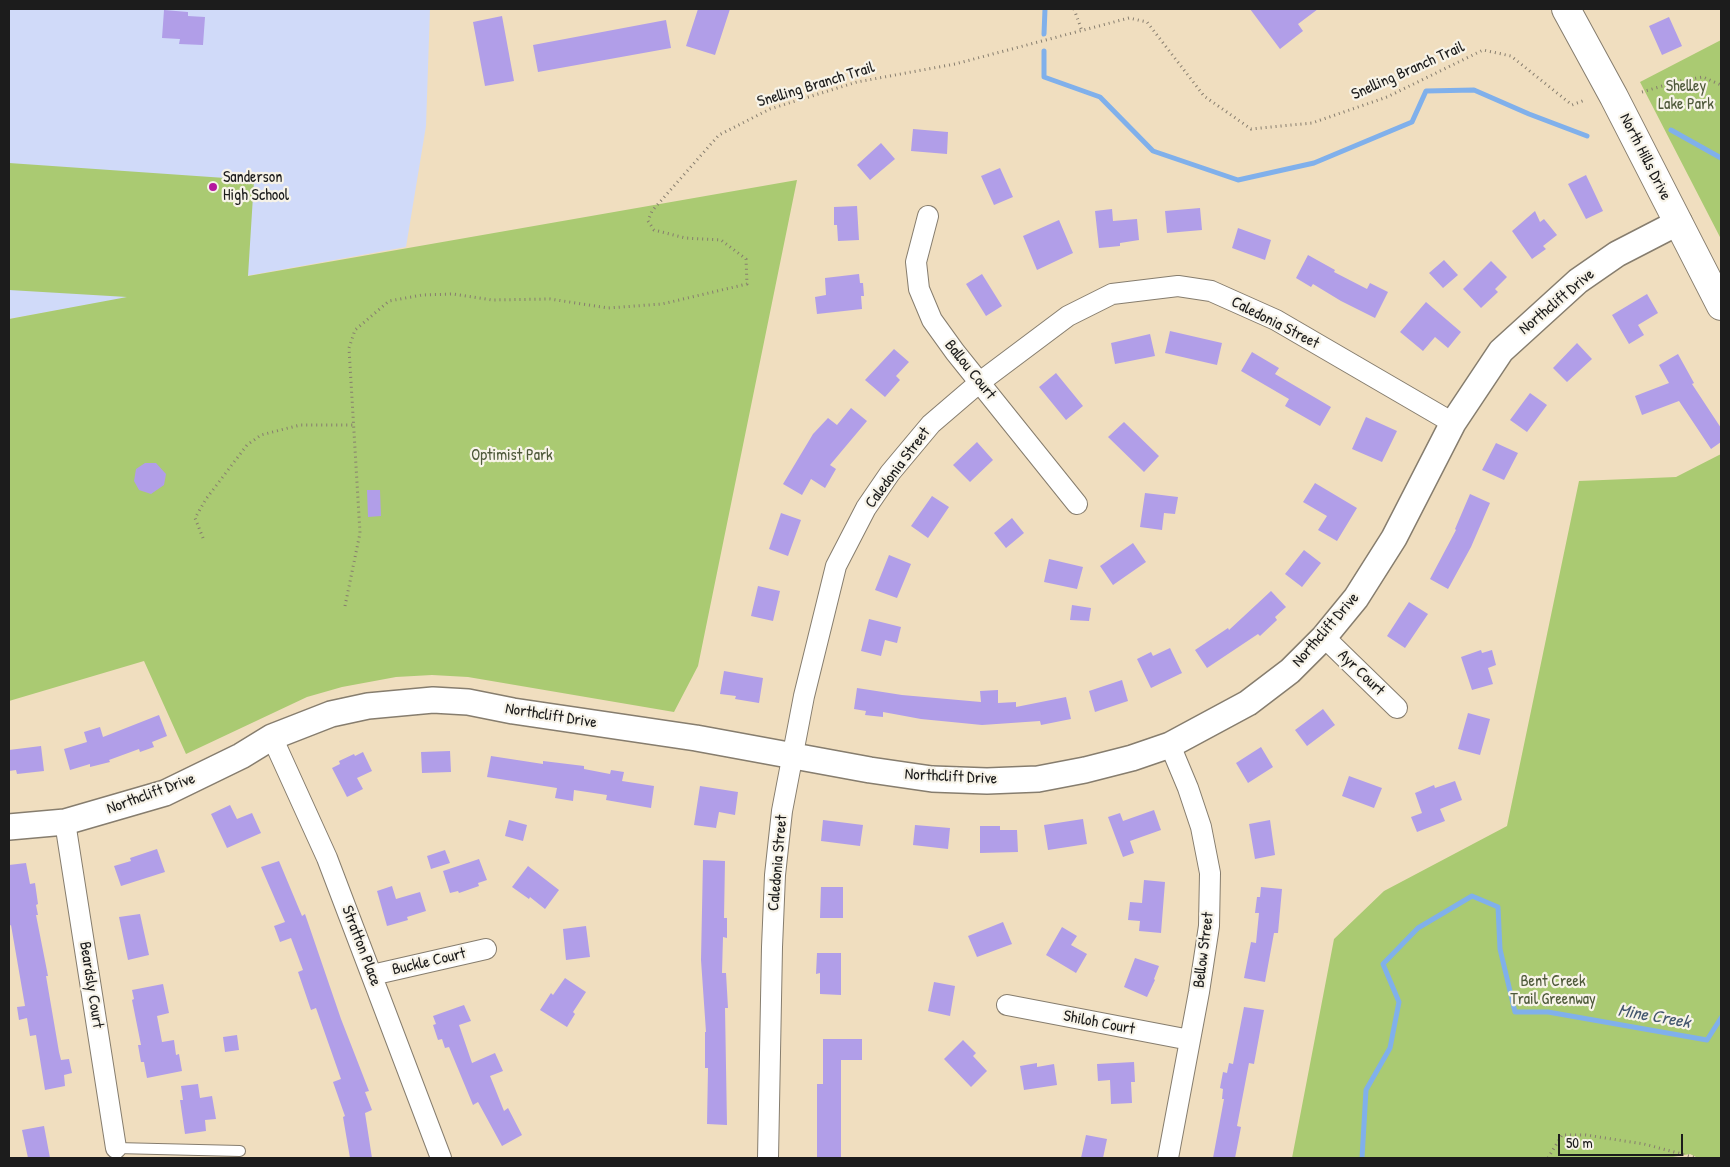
<!DOCTYPE html>
<html>
<head>
<meta charset="utf-8">
<style>
  body { margin:0 }
  #map { position:relative; width:1730px; height:1167px; overflow:hidden; background:#f0debf; font-family:"Patrick Hand",sans-serif }
  canvas { display:block }
  .frame { position:absolute; inset:0; border:10px solid #1c1c1c; pointer-events:none }
  .scale { position:absolute; left:1558px; top:1134px; width:125px; height:22px; box-sizing:border-box; border:2px solid #1c1c1c; border-top:0; padding-left:6px; font-size:15px; line-height:18px; white-space:nowrap; color:#1c1c1c; -webkit-text-stroke:4px #f7f3e8; paint-order:stroke }
</style>
</head>
<body>
<div id="map">
<canvas width="1730" height="1167"></canvas>
<div class="frame"></div>
<div class="scale">50 m</div>
</div>
<script>
const ctx = document.querySelector('canvas').getContext('2d');
ctx.lineJoin = 'round';
function paint(path, color) {
  ctx.fillStyle = color;
  ctx.fill(path, 'evenodd');
}
function shape(rows) {
  const path = new Path2D();
  for (const r of rows) {
    path.moveTo(r[0], r[1]);
    for (let i = 2; i < r.length; i += 2) path.lineTo(r[i], r[i + 1]);
  }
  return path;
}
function trace(path, color, width, dash) {
  ctx.strokeStyle = color;
  ctx.lineWidth = width;
  ctx.lineCap = dash ? 'butt' : 'round';
  ctx.setLineDash(dash || []);
  ctx.stroke(path);
}
function label(font, color, halo, rows, align = 'center') {
  ctx.font = font + ' "Patrick Hand",sans-serif';
  ctx.lineWidth = 4.5;
  ctx.setLineDash([]);
  ctx.textBaseline = 'middle';
  ctx.strokeStyle = halo;
  ctx.fillStyle = color;
  for (const [text, x, y, turn = 0] of rows) {
    ctx.save();
    ctx.translate(x, y);
    ctx.rotate((+turn || 0) * Math.PI / 180);
    ctx.textAlign = isNaN(turn) ? turn : align;
    if (halo) ctx.strokeText(text, 0, 0);
    ctx.fillText(text, 0, 0);
    ctx.restore();
  }
}
const built = shape([
  [9,9,430,9,426,126,406,247,9,319]
]);
const green = shape([
  [1721,40,1721,239,1640,82],
  [9,163,254,180,248,276,797,180,698,666,674,712,468,677,432,675,396,677,342,687,307,697,186,754,144,661,9,701,9,319,127,297,9,290],
  [1721,454,1721,1158,1698,1158,1690,1154,1667,1158,1292,1158,1334,939,1384,891,1507,826,1579,481,1676,477]
]);
const stream = shape([
  [1044,34,1045,9],
  [1044,51,1044,77,1100,97,1153,151,1238,180,1314,163,1412,122,1426,91,1474,90,1529,114,1587,136],
  [1671,130,1721,158],
  [1362,1158,1366,1090,1390,1048,1399,1002,1383,964,1418,928,1472,896,1498,907,1500,949,1515,1012,1548,1012,1707,1040,1721,1018]
]);
const building = shape([
  [698,9,730,9,715,55,686,46],
  [1250,9,1318,9,1298,24,1303,31,1280,49],
  [164,10,188,12,188,16,205,17,203,45,179,44,180,39,162,38],
  [502,16,514,81,485,86,473,22],
  [1669,17,1682,46,1662,55,1649,26],
  [666,20,671,48,538,72,533,45],
  [913,129,948,132,947,154,911,151],
  [881,143,895,159,870,180,857,165],
  [1000,168,1013,197,994,205,981,176],
  [1586,175,1603,211,1586,219,1568,184],
  [857,206,859,240,838,241,837,225,834,225,834,207],
  [1200,208,1202,230,1167,233,1165,211],
  [1112,209,1113,221,1137,219,1139,240,1120,243,1120,246,1099,248,1095,211],
  [1535,211,1540,222,1544,219,1557,235,1543,246,1546,249,1532,259,1512,231],
  [1059,220,1073,253,1037,270,1023,236],
  [1238,228,1271,240,1265,260,1232,248],
  [1308,255,1335,270,1334,272,1367,289,1370,283,1388,292,1375,318,1341,301,1313,284,1311,287,1296,278],
  [1444,260,1458,275,1443,288,1429,273],
  [1491,261,1507,277,1495,289,1498,292,1481,308,1463,289],
  [859,274,860,283,863,283,864,296,861,296,862,309,817,314,815,297,826,295,825,278],
  [982,274,1002,306,986,316,966,284],
  [1647,294,1658,313,1638,325,1644,335,1629,344,1612,315],
  [1426,302,1461,332,1448,348,1435,337,1423,351,1400,332],
  [1170,331,1222,343,1217,365,1165,353],
  [1150,334,1155,356,1115,364,1111,343],
  [1577,343,1592,359,1567,382,1553,368],
  [894,349,909,362,896,376,900,380,885,397,865,380],
  [1252,352,1279,368,1275,374,1331,407,1320,426,1285,406,1289,399,1241,371],
  [1678,354,1694,383,1692,384,1721,428,1721,442,1711,449,1679,401,1642,415,1635,396,1669,383,1659,365],
  [1056,373,1083,406,1066,420,1039,387],
  [1530,393,1547,405,1527,432,1510,420],
  [851,408,867,421,830,465,836,469,825,488,811,479,802,495,783,484,813,434,828,418,837,425],
  [1366,417,1397,431,1382,462,1352,449],
  [1124,422,1159,456,1144,472,1108,437],
  [977,442,993,460,970,482,953,465],
  [1496,443,1518,453,1504,480,1482,470],
  [145,463,156,463,166,474,164,485,151,494,139,490,134,481,136,469],
  [1315,483,1357,508,1337,541,1318,530,1327,516,1303,502],
  [367,490,380,490,381,516,368,517],
  [1145,493,1178,497,1175,514,1164,513,1162,530,1140,527],
  [1470,494,1490,503,1471,547,1448,589,1430,579,1456,530,1455,529],
  [932,496,949,507,928,538,911,526],
  [781,513,801,520,788,556,769,549],
  [1012,518,1024,533,1006,548,994,533],
  [1133,543,1146,562,1113,585,1100,566],
  [1304,550,1321,563,1302,587,1285,574],
  [889,555,911,564,897,598,875,590],
  [1049,559,1083,567,1077,589,1044,582],
  [758,586,780,591,773,621,751,616],
  [1271,591,1286,607,1275,617,1277,620,1260,636,1258,634,1207,668,1195,650,1228,628,1229,630],
  [1409,602,1428,614,1405,648,1387,636],
  [1072,605,1091,608,1089,621,1070,620],
  [869,619,901,627,897,643,885,640,881,656,861,651],
  [1170,648,1182,673,1151,688,1137,659,1151,652,1153,656],
  [1481,650,1482,653,1492,650,1496,665,1488,668,1493,684,1472,690,1461,657],
  [724,671,763,678,759,703,735,699,736,696,720,694],
  [1122,680,1128,701,1095,712,1089,691],
  [857,688,902,695,981,702,980,691,998,690,998,703,1016,702,1016,707,1066,697,1071,719,1041,725,1040,721,982,725,921,719,883,712,883,717,865,715,866,711,854,709],
  [1323,709,1335,725,1307,746,1295,730],
  [1468,713,1490,719,1480,755,1458,749],
  [159,715,167,736,152,742,154,747,140,752,139,749,109,760,110,762,90,767,90,764,70,770,64,749,87,742,84,732,100,727,103,737],
  [41,746,44,771,17,774,16,770,9,771,9,750],
  [1261,747,1273,767,1248,783,1236,763],
  [450,751,451,772,422,773,421,752],
  [363,752,372,771,357,778,363,789,347,797,332,768,340,764,339,761,354,754,355,756],
  [491,756,543,764,543,761,584,766,584,769,610,774,611,770,624,772,622,781,654,786,651,808,606,800,607,795,574,790,573,801,555,798,557,788,487,777],
  [1349,776,1382,788,1374,808,1342,796],
  [1455,781,1462,800,1440,809,1445,821,1417,832,1411,817,1422,813,1415,793,1434,785,1435,788],
  [700,786,738,792,735,815,719,812,716,828,694,825],
  [230,805,237,819,252,813,261,833,227,848,211,814],
  [1154,810,1161,830,1130,841,1134,853,1123,857,1108,817,1120,813,1123,821],
  [1083,819,1087,844,1048,850,1044,825],
  [509,820,527,825,523,841,505,836],
  [823,820,863,825,860,846,821,841],
  [1270,820,1275,855,1255,859,1249,824],
  [915,825,950,828,948,849,913,845],
  [980,826,1000,826,1000,830,1017,830,1018,852,980,853],
  [157,849,165,872,121,886,114,866,131,861,130,858],
  [445,850,450,863,431,869,427,856],
  [479,859,487,880,478,883,479,886,459,893,458,891,450,893,443,871],
  [703,860,725,861,724,918,727,918,727,938,723,937,722,973,726,973,728,1008,725,1008,727,1125,707,1124,708,1068,705,1068,705,1032,706,1032,701,960],
  [279,861,302,916,305,914,341,1019,369,1091,365,1092,372,1110,365,1113,372,1158,350,1158,343,1117,345,1116,333,1082,341,1079,316,1008,311,1010,298,972,303,970,291,938,280,942,274,926,285,922,261,867],
  [26,863,30,884,35,883,38,904,36,905,38,915,36,915,48,976,46,976,59,1052,61,1060,69,1059,72,1073,64,1075,65,1086,45,1090,36,1035,30,1036,27,1018,19,1020,17,1007,25,1006,11,925,9,926,9,865],
  [528,866,559,890,545,909,530,897,529,899,512,887],
  [1144,880,1165,882,1161,933,1139,931,1140,921,1128,920,1130,902,1142,903],
  [392,886,396,899,420,892,426,911,407,917,408,920,387,926,377,891],
  [821,887,843,887,843,918,820,918],
  [1261,887,1282,889,1278,933,1274,933,1265,982,1244,978,1251,942,1256,943,1259,913,1255,913,1257,897,1260,897],
  [140,914,149,955,128,960,119,917],
  [1003,922,1012,944,977,957,968,936],
  [586,926,590,957,566,960,563,929],
  [1062,927,1077,936,1071,945,1087,954,1076,973,1046,955],
  [817,953,841,953,841,995,820,994,820,973,816,974],
  [1135,958,1159,966,1154,979,1155,980,1147,997,1124,987],
  [565,978,586,992,573,1012,575,1014,567,1027,540,1010,551,993,553,995],
  [934,982,955,986,950,1016,928,1011],
  [163,984,169,1013,157,1016,162,1042,174,1040,176,1055,179,1054,182,1071,147,1078,144,1062,141,1062,138,1045,141,1045,132,1000,134,999,132,990],
  [464,1005,471,1021,459,1025,472,1063,495,1053,503,1071,490,1076,504,1111,508,1108,522,1135,502,1146,478,1102,473,1105,449,1047,445,1048,442,1039,438,1040,433,1025,436,1024,433,1016],
  [1244,1007,1264,1010,1254,1064,1249,1063,1237,1126,1241,1127,1235,1158,1213,1158,1224,1099,1222,1099,1223,1089,1220,1088,1223,1072,1227,1073,1229,1063,1233,1064],
  [237,1035,239,1050,225,1052,223,1037],
  [823,1039,862,1039,862,1060,841,1060,841,1158,817,1158,817,1084,823,1084],
  [963,1040,976,1053,973,1056,987,1071,971,1087,944,1059],
  [1134,1062,1135,1082,1131,1082,1132,1103,1111,1104,1110,1080,1098,1081,1097,1064],
  [1037,1063,1037,1067,1054,1064,1057,1085,1024,1090,1020,1066],
  [198,1084,200,1098,212,1096,216,1119,205,1120,206,1131,185,1134,180,1100,183,1100,181,1086],
  [44,1126,50,1158,28,1158,22,1130],
  [1086,1135,1107,1139,1103,1158,1081,1158]
]);
const path = shape([
  [1074,9,1082,31],
  [1642,92,1679,81,1703,77,1721,85],
  [203,538,195,518,206,499,247,445,261,435,300,425,353,425],
  [345,606,360,533,349,348,355,330,389,301,422,295,453,294,492,300,550,299,608,308,662,304,747,284,746,259,721,240,685,238,654,230,648,221,652,211,719,135,770,109,857,82,955,64,1129,18,1147,22,1204,96,1251,129,1312,123,1387,97,1483,50,1511,56,1572,105,1585,100],
  [1548,1158,1562,1135,1586,1135,1644,1144,1697,1158]
]);
const service = shape([
  [116,1148,240,1151]
]);
const minor = shape([
  [928,216,916,262,919,289,932,320,955,352,1077,504],
  [1324,637,1397,708],
  [272,737,327,858,441,1158],
  [65,822,116,1148],
  [372,975,486,949],
  [1007,1005,1190,1040],
  [768,1158,772,947,775,875,782,811,804,696,836,566,866,508,890,473,931,424,980,382,1068,316,1112,294,1178,286,1211,291,1276,320,1453,423],
  [1168,1158,1199,992,1209,926,1210,873,1201,827,1188,788,1170,745]
]);
const tertiary = shape([
  [9,827,65,822,165,793,241,756,272,737,331,714,368,706,433,700,468,702,513,711,696,738,870,770,932,779,987,781,1038,779,1085,770,1132,758,1170,745,1248,703,1290,671,1324,637,1356,598,1394,538,1453,423,1501,351,1578,281,1617,254,1679,222]
]);
const secondary = shape([
  [1566,9,1614,97,1721,306]
]);
const markers = [
  [213,187,5,"#b5179e"]
];
const streetNames = [
  ["Snelling Branch Trail",1408,71,-24],
  ["Snelling Branch Trail",816,85,-17],
  ["North Hills Drive",1645,157,63],
  ["Northclift Drive",1557,302,-40],
  ["Caledonia Street",1275,323,27],
  ["Ballou Court",970,370,51],
  ["Caledonia Street",898,468,-53],
  ["Northclift Drive",1326,630,-49],
  ["Ayr Court",1361,673,44],
  ["Northclift Drive",551,716,9],
  ["Northclift Drive",951,777,3],
  ["Northclift Drive",151,794,-20],
  ["Caledonia Street",778,863,-85],
  ["Stratton Place",361,946,69],
  ["Bellow Street",1204,950,-83],
  ["Buckle Court",429,962,-13],
  ["Beardsly Court",91,985,81],
  ["Shiloh Court",1099,1023,11]
];
const parkNames = [
  ["Shelley",1686,87],
  ["Lake Park",1686,105],
  ["Optimist Park",512,456],
  ["Bent Creek",1553,982],
  ["Trail Greenway",1553,1000]
];
const poiNames = [
  ["Sanderson",223,178],
  ["High School",223,196]
];
const waterNames = [
  ["Mine Creek",1654,1017,10]
];
paint(built, '#d0daf9');
paint(green, '#aaca72');
trace(stream, '#80b0eb', 5);
paint(building, '#b19ee8');
trace(service, '#867d6e', 12);
trace(minor, '#867d6e', 22);
trace(tertiary, '#867d6e', 28);
trace(secondary, '#867d6e', 30);
trace(path, '#867d6e', 3, [1, 4]);
trace(service, '#fff', 10);
trace(minor, '#fff', 20);
trace(tertiary, '#fff', 25);
trace(secondary, '#fff', 28);
for (const [x, y, r, color] of markers) {
  const dot = new Path2D();
  dot.arc(x, y, r, 0, 2 * Math.PI);
  ctx.fillStyle = color;
  ctx.fill(dot);
  trace(dot, '#f7f3e8', 2);
}
label('16px', '#1c1c1c', '#f7f3e8', streetNames);
label('16px', '#4e593a', '#f7f3e8', parkNames);
label('16px', '#1c1c1c', '#f7f3e8', poiNames, 'left');
label('italic 18px', '#44576f', '#f7f3e8', waterNames);
</script>
</body>
</html>
